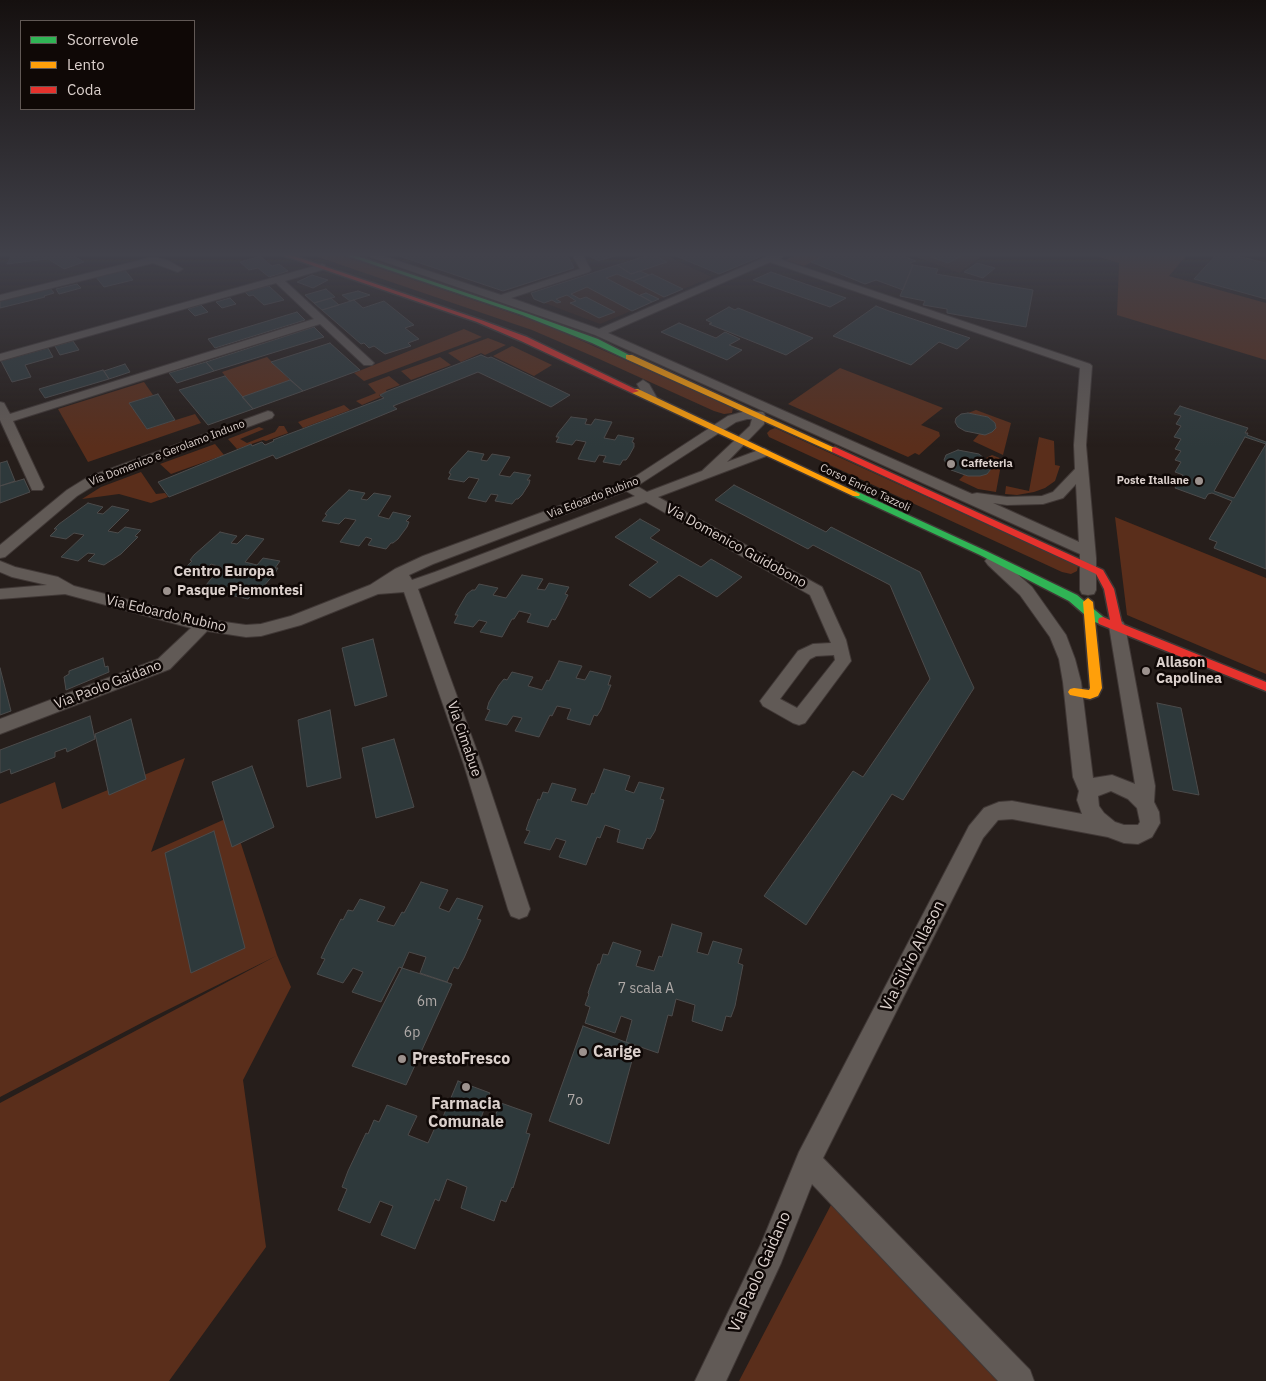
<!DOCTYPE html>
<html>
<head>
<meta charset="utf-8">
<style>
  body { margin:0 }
  #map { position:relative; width:1266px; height:1381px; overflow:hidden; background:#261e1b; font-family:"IBM Plex Sans",sans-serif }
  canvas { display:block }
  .legend { position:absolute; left:20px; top:20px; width:175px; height:90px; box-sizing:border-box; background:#0f0806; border:1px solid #615855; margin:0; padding:6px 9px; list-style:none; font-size:15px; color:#dbd0cc }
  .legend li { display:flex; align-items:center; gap:10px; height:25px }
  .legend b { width:25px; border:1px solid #615855 }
</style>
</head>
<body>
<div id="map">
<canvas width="1266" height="1381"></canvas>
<ul class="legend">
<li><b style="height:6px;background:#30b455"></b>Scorrevole</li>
<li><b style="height:6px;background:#ff9f0a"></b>Lento</li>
<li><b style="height:6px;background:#e5322d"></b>Coda</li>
</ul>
</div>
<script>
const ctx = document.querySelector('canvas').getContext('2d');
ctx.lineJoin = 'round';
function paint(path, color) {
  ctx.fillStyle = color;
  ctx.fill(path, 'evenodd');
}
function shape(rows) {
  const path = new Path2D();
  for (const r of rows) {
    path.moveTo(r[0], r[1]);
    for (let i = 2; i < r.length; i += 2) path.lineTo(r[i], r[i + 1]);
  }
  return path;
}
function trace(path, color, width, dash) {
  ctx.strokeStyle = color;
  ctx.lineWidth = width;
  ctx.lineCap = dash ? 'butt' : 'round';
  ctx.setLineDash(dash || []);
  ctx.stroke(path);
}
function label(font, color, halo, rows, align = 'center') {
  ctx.font = font + ' "IBM Plex Sans",sans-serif';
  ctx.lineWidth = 5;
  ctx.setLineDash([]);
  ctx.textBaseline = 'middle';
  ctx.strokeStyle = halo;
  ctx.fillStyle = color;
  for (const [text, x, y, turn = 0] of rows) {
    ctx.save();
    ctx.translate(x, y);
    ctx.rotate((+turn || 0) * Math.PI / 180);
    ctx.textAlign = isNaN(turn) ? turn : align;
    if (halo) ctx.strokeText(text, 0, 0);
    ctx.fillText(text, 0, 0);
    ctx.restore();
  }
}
const built = shape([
  [652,254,663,254,712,277,600,324,534,299,531,293],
  [908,254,985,254,959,273]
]);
const green = shape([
  [309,254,337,254,544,324,733,408,732,413,724,414,714,411,597,358,532,330],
  [798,254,822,254,826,255,804,266,785,260],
  [1089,254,1188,254,1169,276,1266,303,1266,360,1117,315,1119,263],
  [464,329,482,337,364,381,354,373],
  [488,338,506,345,485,355,481,353,461,362,448,353],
  [512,346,552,365,534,376,493,356],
  [267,357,290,380,242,397,222,372],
  [440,357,451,365,411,380,401,371],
  [840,368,943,408,921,425,939,432,940,436,919,455,915,453,908,457,788,404],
  [389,376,400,385,386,390,387,392,379,395,381,397,362,405,356,401,376,393,368,384],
  [144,382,153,395,130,403,147,429,195,414,201,423,88,462,58,409],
  [344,405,350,410,303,428,298,422],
  [976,410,1011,423,1003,455,973,441,979,434,992,432,996,428,995,423,988,417,968,413],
  [279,426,284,426,288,433,266,441,263,440,237,449,228,439,259,427,264,429,240,439,247,443,275,432],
  [775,428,1078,566,1077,571,1071,574,1062,572,769,437,767,433,770,430],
  [1039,437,1054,441,1055,465,1060,466,1055,481,1045,488,1034,492,1017,495,1005,494,1006,486,1029,491],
  [215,444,224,455,171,474,160,464],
  [992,455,1002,459,996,492,978,489,959,480,964,475,979,476,987,474,991,469,990,463,986,458],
  [141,472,156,494,165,493,168,497,151,503,119,494,82,499,101,487],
  [1115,517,1266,578,1266,674,1127,615],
  [185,758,151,852,232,816,277,955,291,987,243,1080,266,1247,169,1381,0,1381,0,1103,276,956,151,1018,0,1097,0,804,55,782,62,809],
  [832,1203,999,1381,739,1381]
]);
const building = shape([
  [24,254,71,254,84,262,64,269,48,259,7,264,11,256,24,254],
  [393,254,567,254,574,268,503,291,393,254],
  [586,254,616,254,618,255,598,261,586,254],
  [652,254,667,262,631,274,617,265,652,254],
  [671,254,767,254,719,274,671,254],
  [822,254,898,254,916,261,910,263,913,265,903,290,876,280,865,284,811,262,826,255,822,254],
  [936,254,965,254,948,263,931,257,936,254],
  [1217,254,1229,254,1266,263,1266,299,1194,279,1217,254],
  [260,256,272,266,279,264,288,271,269,277,258,268,249,270,240,262,260,256],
  [977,263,995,268,983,278,964,272,977,263],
  [617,265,631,274,640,271,649,275,633,281,617,274,606,278,652,302,632,311,587,287,571,294,580,299,586,297,615,312,599,318,570,303,576,301,567,295,556,299,561,302,557,303,552,300,544,303,534,299,531,293,617,265],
  [913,265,938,269,936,274,1033,290,1026,327,947,313,947,309,923,305,925,301,900,296,913,265],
  [124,269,133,280,104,287,95,276,124,269],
  [771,272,846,298,830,307,753,280,771,272],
  [652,274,683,289,664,297,633,281,652,274],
  [312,275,328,280,313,288,297,282,312,275],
  [77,284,81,288,59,294,56,289,77,284],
  [269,286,284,300,264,305,253,295,249,296,245,292,269,286],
  [50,288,54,293,44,296,45,297,0,308,0,301,50,288],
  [326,289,335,297,314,303,305,295,326,289],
  [358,291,370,295,350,301,342,295,358,291],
  [646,293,659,299,652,302,640,295,646,293],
  [230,298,236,304,222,308,216,302,230,298],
  [331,298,339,305,322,310,314,303,331,298],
  [354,300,363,308,384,301,414,325,405,328,419,339,408,343,411,346,385,354,374,346,369,348,364,343,361,344,322,310,354,300],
  [201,305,208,312,195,316,188,309,201,305],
  [876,306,889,311,970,338,957,349,939,342,911,365,833,336,876,306],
  [729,307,735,310,738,308,813,338,786,355,709,324,712,323,706,320,729,307],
  [297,312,305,320,215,348,208,339,297,312],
  [679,323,716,338,725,332,740,339,729,345,742,350,727,360,661,332,679,323],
  [314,327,324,337,214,371,206,362,314,327],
  [73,341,79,350,60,355,55,346,73,341],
  [330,343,360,370,303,391,271,362,330,343],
  [48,348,53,357,25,365,31,377,12,382,1,361,48,348],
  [481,355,488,358,491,357,570,395,551,407,478,372,393,406,397,409,276,459,273,455,169,497,158,482,251,444,252,446,262,442,265,445,274,441,273,440,384,398,380,395,388,391,481,355],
  [206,362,214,371,177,383,169,373,206,362],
  [125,364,130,372,109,379,104,371,125,364],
  [103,370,109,379,45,398,39,389,103,370],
  [225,376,253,409,208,425,179,390,225,376],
  [290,380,303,391,253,409,242,397,290,380],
  [158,394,175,420,147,429,129,403,158,394],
  [1180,406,1248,428,1245,433,1248,433,1247,435,1266,442,1266,569,1214,548,1217,542,1209,539,1232,501,1212,493,1208,494,1205,499,1175,488,1183,475,1175,472,1181,462,1175,460,1181,451,1175,449,1181,439,1174,437,1181,426,1176,424,1181,416,1174,414,1180,406],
  [1245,437,1266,444,1234,498,1214,491,1245,437],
  [968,413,988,417,995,423,996,428,992,432,985,435,965,431,958,427,955,422,956,418,961,414,968,413],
  [571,417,587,419,585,424,591,425,595,419,612,422,604,438,615,440,618,435,634,438,632,442,634,443,634,447,629,456,626,460,623,460,620,465,603,462,606,456,599,455,595,462,578,459,586,442,576,440,572,445,556,442,559,437,556,437,558,433,571,417],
  [958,450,979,454,990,463,991,469,987,474,980,476,968,476,951,470,944,460,946,455,958,450],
  [468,451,484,454,481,460,487,461,492,454,510,457,499,475,510,477,514,472,531,475,527,480,530,480,529,484,522,495,518,499,516,499,512,504,495,501,498,495,491,494,486,502,468,498,479,479,469,477,464,482,448,479,451,474,449,473,451,469,468,451],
  [7,461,15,481,0,486,0,463,7,461],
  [24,479,30,492,0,503,0,486,24,479],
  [734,485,826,532,831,527,920,572,974,688,903,800,892,794,806,925,764,896,853,771,863,777,930,679,890,585,813,545,808,549,715,500,734,485],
  [349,490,365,493,361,499,367,500,374,493,391,496,378,516,389,519,393,512,411,516,406,521,409,522,407,527,398,539,393,543,391,543,386,549,368,545,372,539,366,537,359,546,340,542,356,520,345,518,339,524,322,521,327,515,325,514,328,510,349,490],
  [88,503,103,507,97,513,103,514,112,506,129,510,108,531,118,533,125,527,141,530,135,536,138,537,121,554,104,565,88,561,95,554,88,553,78,561,61,557,84,535,74,533,66,539,50,536,57,529,54,529,59,524,88,503],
  [640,519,660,530,650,538,701,567,711,559,742,577,717,597,679,575,650,598,629,585,658,562,615,537,640,519],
  [220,532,237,536,231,543,237,544,246,535,264,539,245,562,257,565,263,558,280,561,275,568,278,568,275,573,263,587,257,592,254,592,248,599,230,595,236,587,229,585,220,595,201,591,221,567,211,564,204,571,186,567,192,561,190,560,194,555,220,532],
  [522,575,543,579,537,589,545,590,549,583,569,587,565,594,568,595,558,615,555,620,552,619,548,627,527,622,531,614,519,611,514,619,512,619,502,637,480,632,487,622,479,620,473,627,454,623,458,615,455,615,458,609,467,594,472,590,475,590,479,584,498,588,493,595,506,598,522,575],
  [373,639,387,696,355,706,342,648,373,639],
  [103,658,105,667,108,666,109,672,66,690,64,677,69,674,69,671,103,658],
  [559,661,582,666,576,678,585,680,590,671,611,676,608,685,611,685,601,710,597,716,594,715,590,725,567,719,571,709,557,706,552,716,550,715,539,737,515,731,522,718,513,716,507,725,485,720,490,710,487,709,489,702,499,685,504,679,507,680,512,672,533,677,528,686,542,690,547,680,549,681,559,661],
  [0,668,11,711,0,715,0,668],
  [1157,703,1181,708,1199,795,1173,790,1157,703],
  [330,710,341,778,307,787,298,720,330,710],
  [90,716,95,739,67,752,66,748,55,752,55,757,11,774,10,769,0,773,0,750,90,716],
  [131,719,146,779,109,795,95,734,131,719],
  [394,739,414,807,376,818,362,748,394,739],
  [252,766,274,827,232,847,212,782,252,766],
  [604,769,630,776,625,790,634,793,639,782,664,788,660,799,664,800,655,831,650,839,647,838,643,849,617,842,620,830,605,825,600,838,597,837,586,865,559,857,566,841,556,838,550,850,524,843,530,831,526,830,529,821,538,799,540,800,543,792,548,793,552,783,576,789,571,801,587,805,592,793,594,794,604,769],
  [214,831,245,948,191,973,165,853,214,831],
  [421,882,448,890,439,908,449,912,457,898,483,906,477,919,481,920,464,958,458,969,454,967,447,982,420,973,426,957,409,952,402,968,399,967,381,1002,352,992,363,972,353,968,343,983,317,974,325,959,321,958,326,947,341,919,343,920,348,910,353,911,360,899,385,907,377,921,394,926,402,912,404,913,421,882],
  [672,924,702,933,697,952,708,955,713,941,742,949,738,963,743,965,735,1006,731,1017,726,1016,722,1031,692,1021,695,1005,676,999,672,1016,668,1015,658,1053,626,1042,632,1020,621,1016,615,1033,585,1023,590,1007,585,1005,589,994,588,993,598,964,600,964,603,954,608,955,613,942,641,951,636,966,654,971,659,956,662,957,672,924],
  [402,968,452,984,406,1085,352,1066,402,968],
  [583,1026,636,1046,609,1144,549,1121,583,1026],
  [458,1081,490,1093,481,1118,492,1122,501,1103,532,1114,526,1133,530,1134,513,1188,512,1187,506,1202,501,1200,494,1221,461,1208,467,1187,447,1179,439,1201,435,1199,415,1249,381,1235,393,1206,380,1201,370,1223,338,1210,347,1189,342,1187,348,1171,366,1133,368,1134,374,1120,379,1122,387,1105,417,1116,408,1135,428,1143,437,1123,440,1124,458,1081]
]);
const street = shape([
  [362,254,377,254,501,295,580,269,572,254,582,254,591,270,589,272,511,298,599,329,773,254,783,254,782,257,779,259,1090,364,1092,366,1086,445,1096,558,1096,590,1094,594,1088,595,1082,594,1080,590,1080,554,595,335,362,254],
  [770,262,1080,368,1074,445,1075,469,1053,492,1042,496,1007,497,977,493,972,494,608,333,770,262],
  [1076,484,1079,542,993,503,1007,505,1043,504,1063,498,1076,484],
  [153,257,169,261,183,269,178,272,153,263,0,301,0,295,153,257],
  [322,264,325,265,325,269,285,281,372,361,374,363,372,365,364,365,320,324,13,421,44,487,42,490,32,490,0,420,0,402,4,403,10,414,314,319,276,283,0,361,0,354,322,264],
  [643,380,649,384,657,398,655,401,651,402,645,398,637,384,643,380],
  [268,411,272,412,274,415,272,418,98,483,77,496,5,557,0,558,0,545,67,490,88,477,268,411],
  [746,411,763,412,765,415,764,424,727,462,764,448,771,452,769,455,658,497,822,587,846,640,851,661,805,723,799,725,793,723,763,706,760,701,798,651,813,644,831,643,810,595,646,502,418,589,482,765,530,909,527,916,519,919,511,916,508,909,464,765,404,592,378,594,301,625,261,636,246,637,207,631,170,669,0,734,0,719,158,659,191,628,65,594,0,599,0,589,47,585,12,577,0,572,0,561,15,567,58,577,74,586,203,619,246,625,261,624,291,616,370,585,395,569,423,556,622,483,636,476,728,416,746,411],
  [747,419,752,419,750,426,702,471,647,492,637,486,736,422,747,419],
  [626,491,635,496,435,572,412,580,409,575,433,564,626,491],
  [816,656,834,655,835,660,797,708,780,699,810,659,816,656],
  [993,556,998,557,1032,587,1066,635,1075,659,1081,682,1093,778,1112,775,1135,784,1109,626,1111,622,1117,620,1123,622,1125,626,1155,786,1154,802,1159,812,1160,823,1152,837,1138,844,1124,843,1108,837,1012,819,998,820,983,838,823,1158,1030,1370,1034,1381,998,1381,812,1184,781,1263,726,1381,695,1381,761,1244,799,1152,969,826,984,808,999,802,1012,801,1082,814,1077,800,1079,791,1073,777,1063,682,1059,659,1050,637,1020,595,988,565,985,561,988,557,993,556],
  [1111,791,1128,799,1137,808,1140,822,1138,825,1124,825,1115,822,1104,813,1099,806,1098,796,1111,791]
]);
const fast = shape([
  [342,254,351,254,526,313,598,339,633,357,626,359,592,343,522,315,342,254],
  [856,491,986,551,1077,595,1108,621,1103,625,1092,621,1069,601,980,555,853,496,852,494,856,491]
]);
const slow = shape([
  [626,355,632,355,839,450,838,452,832,452,626,359,626,355],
  [632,389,638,389,860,494,859,496,853,496,632,393,632,389],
  [1088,598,1093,602,1102,688,1098,696,1090,699,1070,695,1068,692,1070,689,1074,688,1089,690,1090,688,1083,602,1088,598]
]);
const jam = shape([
  [279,254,288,254,481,320,527,337,639,391,632,393,521,341,477,322,279,254],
  [835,447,1103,570,1114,589,1122,624,1266,682,1266,691,1099,624,1098,621,1099,618,1103,617,1110,620,1104,589,1096,574,832,452,832,448,835,447]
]);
const markers = [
  [951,464,5,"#9c928e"],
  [1199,481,5,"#9c928e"],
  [167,591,5,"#9c928e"],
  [1146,671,5,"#9c928e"],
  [583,1052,5,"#9c928e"],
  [402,1059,5,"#9c928e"],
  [466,1087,5,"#9c928e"]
];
const farStreetnames = [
  ["Via Domenico e Gerolamo Induno",167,453,-21],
  ["Corso Enrico Tazzoli",865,488,25],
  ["Via Edoardo Rubino",593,498,-21]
];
const farPoinames = [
  ["Caffeteria",961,464],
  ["Poste Italiane",1189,481,"right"]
];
const streetNames = [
  ["Via Domenico Guidobono",736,546,29],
  ["Via Edoardo Rubino",166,614,13],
  ["Via Paolo Gaidano",108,685,-21],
  ["Via Cimabue",464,739,71]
];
const poiNames = [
  ["Pasque Piemontesi",177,591],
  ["Allason",1156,663],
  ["Capolinea",1156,679]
];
const nearNumbernames = [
  ["7 scala A",646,989],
  ["6m",427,1002],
  ["6p",412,1033],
  ["7o",575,1101]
];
const neighbourhoodNames = [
  ["Centro Europa",224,572]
];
const nearStreetnames = [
  ["Via Silvio Allason",913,956,-63],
  ["Via Paolo Gaidano",760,1272,-66]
];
const nearPoinames = [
  ["Carige",593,1052],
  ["PrestoFresco",412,1059],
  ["Farmacia",466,1104,"center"],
  ["Comunale",466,1122,"center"]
];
paint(built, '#36221a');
paint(green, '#5a2e1b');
paint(building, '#2e393b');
trace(building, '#4c4b4b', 1);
trace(street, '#403836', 2);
trace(fast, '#403836', 3);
trace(slow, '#403836', 3);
trace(jam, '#403836', 3);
paint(street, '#615a56');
paint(fast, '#30b455');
paint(slow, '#ff9f0a');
paint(jam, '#e5322d');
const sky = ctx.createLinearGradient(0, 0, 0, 447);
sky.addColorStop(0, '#15100f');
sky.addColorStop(0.57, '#41414a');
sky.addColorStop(1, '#41414a00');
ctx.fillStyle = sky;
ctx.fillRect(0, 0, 1266, 447);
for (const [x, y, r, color] of markers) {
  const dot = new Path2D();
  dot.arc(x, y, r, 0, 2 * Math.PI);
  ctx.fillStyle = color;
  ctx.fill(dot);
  trace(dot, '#0f0806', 2);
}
label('11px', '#dbd0cc', '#0f0806', farStreetnames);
label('bold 11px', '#dbd0cc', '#0f0806', farPoinames, 'left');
label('14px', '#dbd0cc', '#0f0806', streetNames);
label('bold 14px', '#dbd0cc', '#0f0806', poiNames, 'left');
label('14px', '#b0aaa8', null, nearNumbernames);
label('bold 15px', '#dbd0cc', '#0f0806', neighbourhoodNames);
label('16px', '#dbd0cc', '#0f0806', nearStreetnames);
label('bold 16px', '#dbd0cc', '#0f0806', nearPoinames, 'left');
</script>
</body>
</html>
